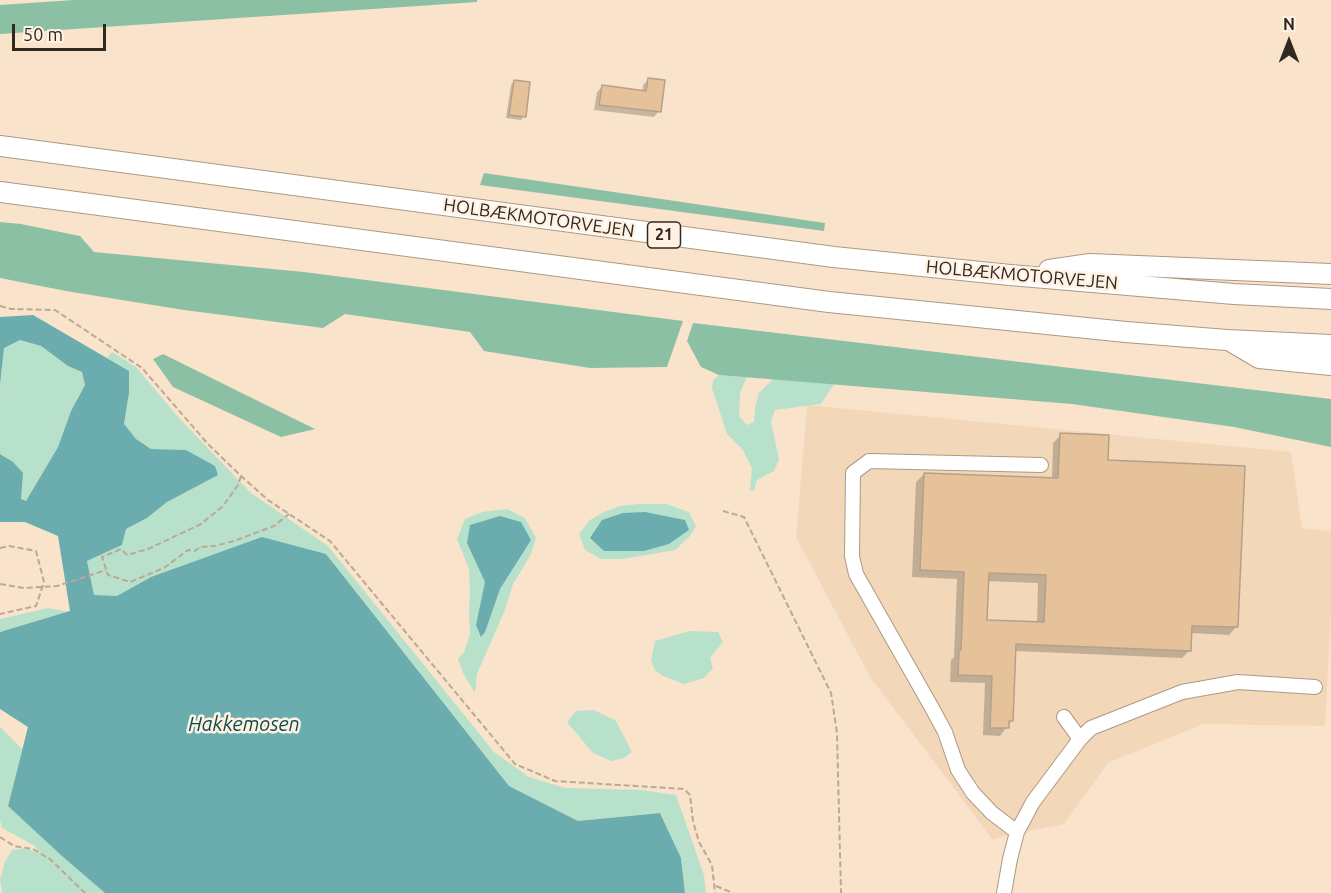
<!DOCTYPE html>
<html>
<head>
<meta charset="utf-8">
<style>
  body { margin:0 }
  #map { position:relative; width:1331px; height:893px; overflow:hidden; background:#f9e3cb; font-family:Ubuntu,sans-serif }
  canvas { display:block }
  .north { position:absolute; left:1259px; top:12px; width:60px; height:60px; -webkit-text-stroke:4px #fff2e3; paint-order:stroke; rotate:0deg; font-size:16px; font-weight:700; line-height:24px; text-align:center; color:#312920 }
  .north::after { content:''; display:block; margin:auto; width:21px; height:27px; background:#312920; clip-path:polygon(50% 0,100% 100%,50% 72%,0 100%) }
  .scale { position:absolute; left:12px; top:24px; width:94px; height:27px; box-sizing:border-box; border:3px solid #312920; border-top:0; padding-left:8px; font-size:18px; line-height:21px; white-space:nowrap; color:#312920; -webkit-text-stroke:4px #fff2e3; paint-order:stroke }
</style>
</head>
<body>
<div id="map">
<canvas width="1331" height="893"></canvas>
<div class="north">N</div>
<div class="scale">50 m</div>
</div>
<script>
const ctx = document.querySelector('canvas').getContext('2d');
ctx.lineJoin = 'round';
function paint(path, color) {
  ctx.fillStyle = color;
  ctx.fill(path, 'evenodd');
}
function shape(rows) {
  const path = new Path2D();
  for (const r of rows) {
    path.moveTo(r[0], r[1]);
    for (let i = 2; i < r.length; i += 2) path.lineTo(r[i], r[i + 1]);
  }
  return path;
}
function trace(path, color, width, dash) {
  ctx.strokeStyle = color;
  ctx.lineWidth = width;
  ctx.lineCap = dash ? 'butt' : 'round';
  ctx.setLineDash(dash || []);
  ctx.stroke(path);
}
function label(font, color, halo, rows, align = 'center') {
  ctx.font = font + ' Ubuntu,sans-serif';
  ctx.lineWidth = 5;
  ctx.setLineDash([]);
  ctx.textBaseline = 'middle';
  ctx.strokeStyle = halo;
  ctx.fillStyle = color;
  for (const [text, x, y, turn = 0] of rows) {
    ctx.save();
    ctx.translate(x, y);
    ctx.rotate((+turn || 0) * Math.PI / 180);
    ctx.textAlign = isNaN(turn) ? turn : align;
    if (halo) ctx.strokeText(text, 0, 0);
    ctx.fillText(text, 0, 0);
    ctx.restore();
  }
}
const built = shape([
  [807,405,1291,452,1302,528,1331,532,1331,613,1325,726,1203,724,1108,763,1064,824,992,839,870,677,796,537]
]);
const green = shape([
  [20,340,41,346,68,366,82,372,85,385,71,411,58,447,26,501,21,500,4,456,0,454,0,386,4,347],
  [112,352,136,367,179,418,251,493,328,546,494,752,529,777,565,788,640,790,676,795,704,875,706,893,685,893,681,858,660,813,578,821,509,786,326,554,204,560,151,577,117,597,94,595,87,561,122,545,126,529,147,518,167,502,186,450,151,449,136,439,124,425,129,393,129,371,107,358],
  [719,375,747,377,740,393,739,416,747,425,754,422,755,408,759,393,773,379,834,384,821,404,775,410,771,421,779,460,774,471,757,480,754,490,750,491,752,468,743,450,727,434,712,388,713,380],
  [640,504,666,504,689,512,696,526,690,536,675,550,623,559,601,559,585,550,579,534,590,520,604,512,620,506],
  [507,509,525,518,536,538,530,556,513,584,504,612,477,674,475,693,463,673,458,659,464,652,470,635,469,613,470,590,469,569,457,539,465,519,482,512],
  [48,608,70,612,0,632,0,619],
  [690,631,718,632,723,642,710,658,713,668,704,678,684,684,663,676,655,670,651,661,655,641],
  [594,710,616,721,632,752,624,758,611,761,593,753,567,722,576,711],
  [0,727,22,749,8,806,105,893,2,893,0,879,5,862,12,850,26,848,40,854,35,846,2,828,0,820]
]);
const forest = shape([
  [74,0,477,0,477,2,0,34,0,5],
  [484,173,825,223,824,231,480,185],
  [0,222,21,224,80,236,94,252,304,272,683,321,667,367,590,368,484,351,470,332,345,314,323,328,184,310,66,291,0,278],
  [693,323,1331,399,1331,447,1234,427,1072,404,719,375,701,367,687,341],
  [163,354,264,404,315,429,281,437,173,387,153,359]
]);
const water = shape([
  [33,315,129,371,129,393,124,424,136,439,151,449,186,450,215,466,218,475,167,502,147,518,126,529,122,545,87,561,94,595,117,596,151,577,262,537,326,554,509,786,578,821,660,813,681,858,685,893,105,893,62,856,8,806,28,727,0,709,0,632,70,611,58,536,25,522,0,522,0,454,13,462,23,473,21,499,26,501,58,447,71,411,85,385,82,372,68,366,41,346,20,340,4,348,0,385,0,317],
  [645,512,685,520,689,530,669,544,644,551,604,551,590,538,602,520,623,513],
  [500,516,521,522,531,540,500,589,485,632,481,637,476,625,485,582,467,543,470,525]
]);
const shadow = shape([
  [648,80,659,111,654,117,594,110,597,92,602,87,642,92,643,85],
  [514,81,524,116,521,120,506,118,511,85],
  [1061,435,1106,462,1236,627,1229,635,1191,633,1190,650,1182,658,1015,651,1012,720,1000,736,983,735,985,683,950,682,951,660,954,657,957,579,912,577,916,482,924,474,1052,479,1053,443],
  [987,581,1038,583,1037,624,986,621]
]);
const building = shape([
  [648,78,665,80,661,112,599,105,602,85,646,91,648,78],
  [514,80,530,82,526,117,509,115,514,80],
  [1060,433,1109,435,1108,460,1245,466,1238,627,1192,626,1191,651,1016,644,1013,721,1009,721,1009,728,990,728,992,676,958,675,959,650,961,650,964,572,920,570,924,473,1058,478,1060,433],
  [989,573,1046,575,1044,622,987,620,989,573]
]);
const path = shape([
  [0,306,11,309,55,310,142,368,208,444,241,476,268,500,330,541,515,764,555,781,684,789,690,795,693,821,699,842,712,865,715,893],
  [241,476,238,485,223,506,201,524,148,549,127,555,121,549,102,557,108,575,130,582,164,568,188,550,195,551,200,547,215,546,234,541,274,526,289,514],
  [723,511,744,517,831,693,837,733,841,893],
  [0,548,9,546,36,551,44,582,36,606,0,614],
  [0,584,24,588,57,586,106,570],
  [0,837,14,846,33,849,51,860,85,893],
  [716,886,733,893]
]);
const minor = shape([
  [1064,717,1080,739],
  [1017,832,992,813,973,793,958,770,945,732,932,708,856,574,852,556,853,473,869,461,1041,465],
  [1004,893,1010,859,1017,832,1033,802,1080,739,1091,728,1182,692,1238,682,1315,687]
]);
const highway = shape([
  [0,146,834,257,1010,275,1234,294,1331,299],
  [0,192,829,302,1126,332,1227,340,1331,345],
  [1049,270,1090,264,1331,274],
  [1232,342,1259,358,1331,365]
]);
const shields = [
  [664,235,33]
];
const shieldNames = [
  ["21",664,235]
];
const streetNames = [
  ["HOLBÆKMOTORVEJEN",539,218,8],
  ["HOLBÆKMOTORVEJEN",1022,275,5]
];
const waterNames = [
  ["Hakkemosen",244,724]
];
paint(built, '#f2d8b9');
paint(green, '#b8e1cb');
paint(forest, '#8cc0a5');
paint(water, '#6badae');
paint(shadow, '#0003');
paint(building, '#e6c29a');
trace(building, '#b5a08a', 1.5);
trace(minor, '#ad9982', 16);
trace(highway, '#ad9982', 22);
trace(path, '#baa995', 2, [6, 3]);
trace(minor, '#fff', 14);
trace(highway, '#fff', 20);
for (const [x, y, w] of shields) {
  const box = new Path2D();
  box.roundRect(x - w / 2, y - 13, w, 26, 4.5);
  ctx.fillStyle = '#fff2e3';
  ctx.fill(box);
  trace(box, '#312920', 1.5);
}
label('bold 16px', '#312920', null, shieldNames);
label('18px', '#312920', '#fff2e3', streetNames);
label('italic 20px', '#0c4a4b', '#fff2e3', waterNames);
</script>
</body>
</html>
